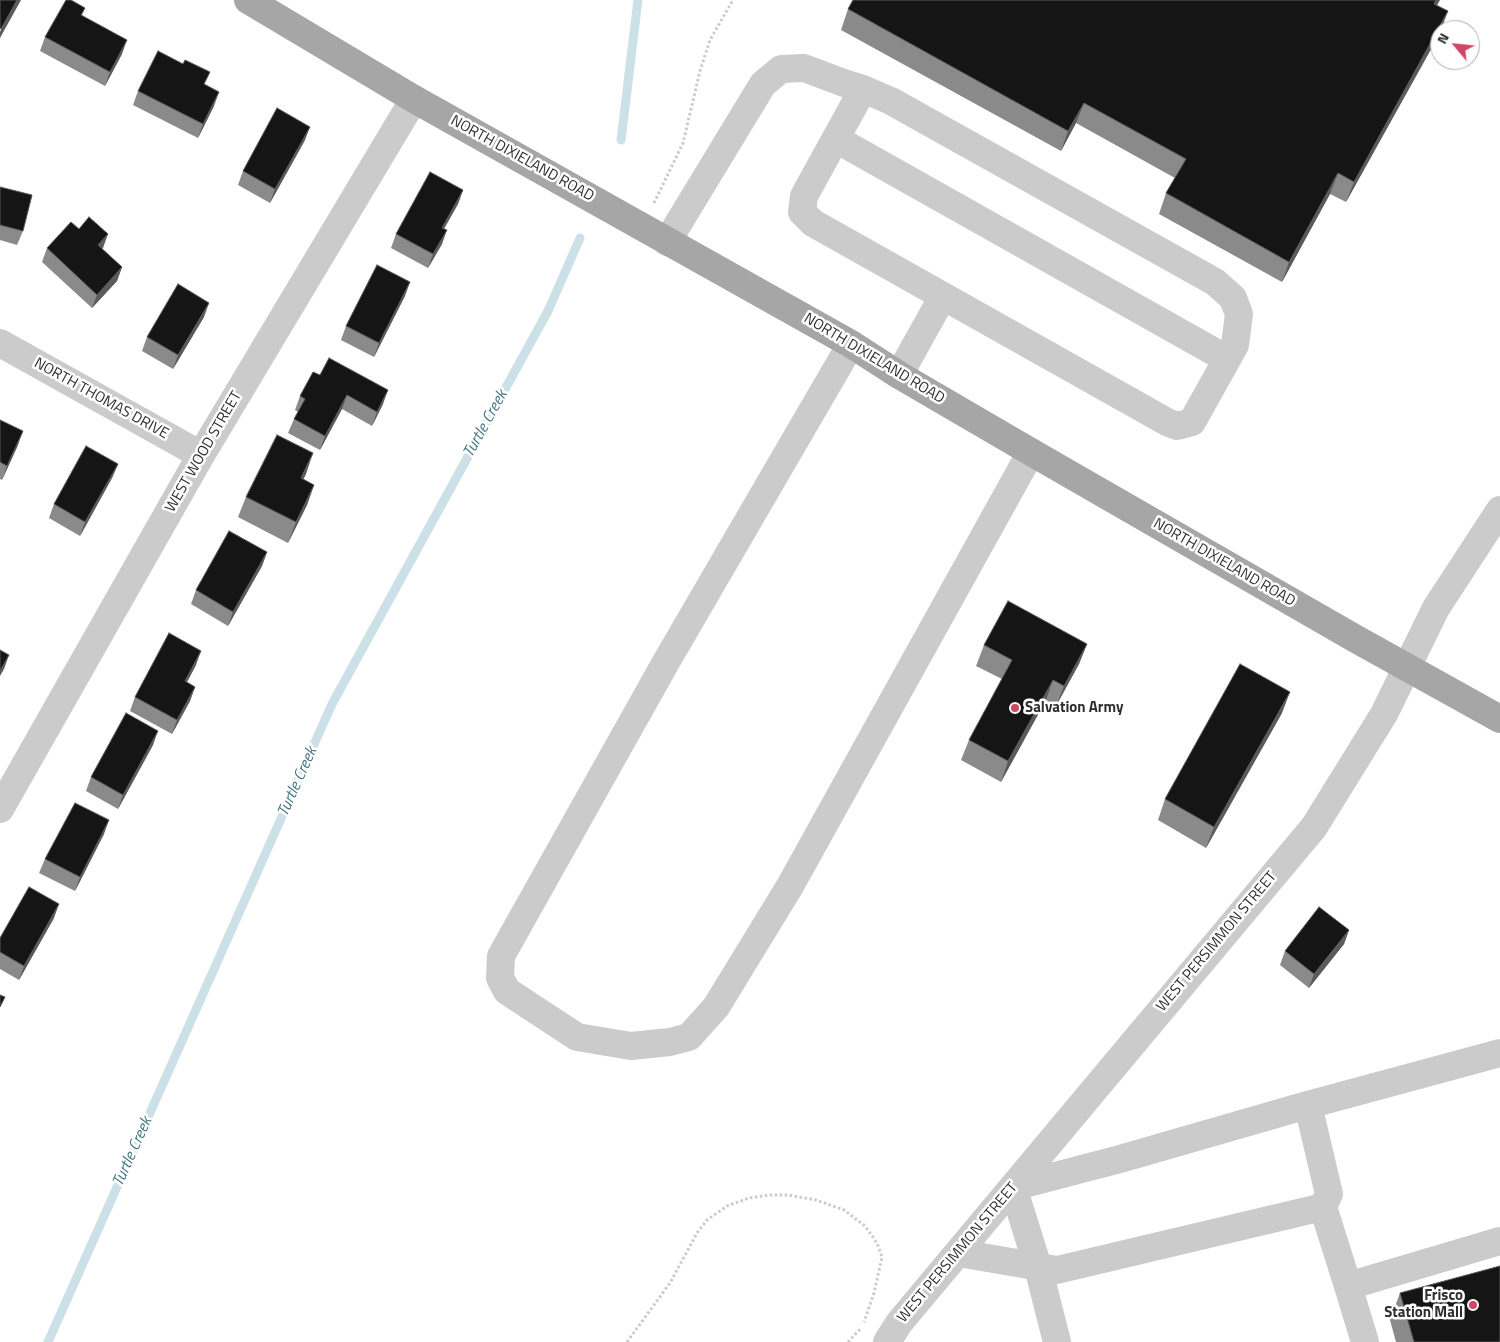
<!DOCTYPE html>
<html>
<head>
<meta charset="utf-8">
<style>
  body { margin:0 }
  #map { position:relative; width:1500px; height:1342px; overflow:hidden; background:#fff; font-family:"Titillium Web",sans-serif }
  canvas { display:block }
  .north { position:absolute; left:1430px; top:20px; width:50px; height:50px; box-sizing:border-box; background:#fff; border:1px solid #ababab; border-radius:50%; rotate:298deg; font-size:14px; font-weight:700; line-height:20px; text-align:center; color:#2e2e2e }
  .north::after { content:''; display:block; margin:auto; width:18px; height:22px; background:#cf4667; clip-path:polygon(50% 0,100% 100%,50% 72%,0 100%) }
</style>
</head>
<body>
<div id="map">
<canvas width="1500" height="1342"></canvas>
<div class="north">N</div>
</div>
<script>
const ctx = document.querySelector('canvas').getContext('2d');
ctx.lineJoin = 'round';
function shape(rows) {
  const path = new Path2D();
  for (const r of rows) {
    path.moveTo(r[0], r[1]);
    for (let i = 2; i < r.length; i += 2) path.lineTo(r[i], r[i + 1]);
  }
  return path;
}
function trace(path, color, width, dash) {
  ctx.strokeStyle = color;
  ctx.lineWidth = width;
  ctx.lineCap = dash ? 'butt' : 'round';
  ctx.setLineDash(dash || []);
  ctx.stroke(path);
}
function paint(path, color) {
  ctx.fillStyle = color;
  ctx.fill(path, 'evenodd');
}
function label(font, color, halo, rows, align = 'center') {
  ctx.font = font + ' "Titillium Web",sans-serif';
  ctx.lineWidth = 5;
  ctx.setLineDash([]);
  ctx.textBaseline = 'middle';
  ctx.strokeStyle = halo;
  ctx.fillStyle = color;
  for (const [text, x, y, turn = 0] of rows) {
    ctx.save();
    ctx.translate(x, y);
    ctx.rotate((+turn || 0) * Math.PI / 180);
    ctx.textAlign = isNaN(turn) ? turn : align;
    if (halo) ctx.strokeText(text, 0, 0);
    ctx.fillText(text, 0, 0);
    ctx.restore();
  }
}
const stream = shape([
  [621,140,638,0],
  [48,1342,332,704,548,311,580,238]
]);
const path = shape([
  [654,203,683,143,700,71,710,40,733,0],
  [627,1342,670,1283,697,1233,707,1220,727,1206,749,1198,769,1195,788,1195,816,1200,844,1210,865,1226,877,1243,882,1257,874,1293,864,1322],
  [848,1342,861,1328]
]);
const minor = shape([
  [836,139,1227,359],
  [667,242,763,84,781,69,804,68,844,83,863,89,891,101,1215,282,1233,298,1239,314,1235,345,1192,422,1177,426,1167,422,813,223,802,212,804,196,863,89],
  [0,343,201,455],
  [851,344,666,662,501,956,500,978,507,991,577,1037,631,1046,670,1042,689,1037,716,1007,790,886,1031,452],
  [899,375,943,296],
  [0,809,201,455,414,99],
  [1323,1207,1348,1286,1500,1241],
  [959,1253,1057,1270,1323,1207,1329,1194,1308,1105],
  [1348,1286,1365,1342],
  [887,1342,899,1323,1314,827,1384,714,1436,608,1500,510],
  [1057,1342,1038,1267,1013,1187,1120,1159,1304,1106,1500,1053]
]);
const major = shape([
  [248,0,414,99,851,344,899,375,1031,452,1356,639,1500,719]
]);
const wall = shape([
  [1437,5,1440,33,1346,202,1330,194,1282,282,1159,214,1166,193,1175,178,1076,123,1061,151,841,30,848,9],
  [85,8,82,15,122,54,105,86,40,51,45,37],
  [206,85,214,106,198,138,133,105,138,91],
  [305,140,270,203,238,185,243,171],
  [0,187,23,231,17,245,0,240],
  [463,190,458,204,444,229,442,244,428,268,391,248,396,234],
  [79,229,103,248,102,249,122,267,117,281,92,308,42,262,47,248],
  [405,296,374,357,341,340,346,326],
  [204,317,173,369,142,351,147,337],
  [320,375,383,404,372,426,342,409,320,450,288,433,294,419,298,412,295,410,300,396],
  [0,420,18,445,2,480,0,479],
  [118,464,112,478,80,536,49,518,54,504],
  [306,474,303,479,314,485,307,505,288,543,238,517,246,497],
  [267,552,262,566,228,626,191,604,196,590],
  [1087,644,1079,664,1056,706,1046,700,1001,782,961,760,969,740,1002,679,976,666,984,645],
  [196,665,187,682,195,687,190,701,172,734,130,711,135,697],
  [1282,713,1206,848,1158,820,1165,799],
  [153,745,118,809,86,791,91,777],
  [104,834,75,891,39,873,45,859],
  [54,918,19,980,0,969,0,938],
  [1349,930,1344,944,1309,988,1280,965,1285,951],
  [1400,1293,1500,1342,1396,1342,1390,1320]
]);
const shadedWall = shape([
  [17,0,21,0,0,38,0,32,1,29],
  [1436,0,1440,0,1427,24,1434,4],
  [1448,11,1441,30,1440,30,1440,33,1346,202,1354,182],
  [127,40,122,54,105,86,110,72],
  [219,92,214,106,198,138,203,124],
  [1084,103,1076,123,1061,151,1068,131],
  [310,127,305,140,270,203,275,189],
  [1338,173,1330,194,1282,282,1289,262],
  [463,190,458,204,437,241,442,228],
  [447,230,442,244,428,268,433,254],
  [108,234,103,248,93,259,98,245],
  [122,267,117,281,92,308,97,295],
  [410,282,405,296,374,357,379,343],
  [209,303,204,317,173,369,178,355],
  [388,390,383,404,372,426,377,412],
  [347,395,342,409,320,450,325,436],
  [23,431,18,445,2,480,7,466],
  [313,453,306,474,294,499,301,478],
  [118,464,112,478,80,536,85,522],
  [314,485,307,505,288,543,296,522],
  [267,552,262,566,228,626,233,612],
  [1087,644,1079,664,1056,706,1064,686],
  [201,651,196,665,180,695,185,681],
  [9,655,4,669,0,676,0,671],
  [1053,680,1046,700,1001,782,1008,761],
  [195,687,190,701,172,734,177,720],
  [1290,692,1282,713,1206,848,1214,827],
  [158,731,153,745,118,809,123,795],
  [109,820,104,834,75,891,80,877],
  [59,904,54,918,19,980,24,966],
  [1349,930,1344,944,1309,988,1314,974]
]);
const building = shape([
  [0,0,17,0,1,29,0,28,0,0],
  [66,0,71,0,85,8,81,15,127,40,110,72,45,37,66,0],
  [853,0,1436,0,1434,4,1448,11,1354,182,1338,173,1289,262,1166,193,1186,159,1084,103,1068,131,848,9,853,0],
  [158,51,183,64,185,60,210,72,204,84,219,92,203,124,138,91,158,51],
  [277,108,310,127,275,189,243,171,277,108],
  [430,172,463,190,442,228,447,230,433,254,396,234,430,172],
  [0,187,32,195,23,231,0,225,0,187],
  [89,217,108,234,98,245,122,267,97,295,47,248,71,222,79,229,89,217],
  [377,265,410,282,379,343,346,326,377,265],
  [178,284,209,303,178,355,147,337,178,284],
  [329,358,388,390,377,412,347,395,325,436,294,419,305,399,300,396,313,372,320,375,329,358],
  [0,420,23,431,7,466,0,462,0,420],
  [277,435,313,453,301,478,314,485,296,522,246,497,277,435],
  [86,446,118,464,85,522,54,504,86,446],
  [229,531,267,552,233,612,196,590,229,531],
  [1008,601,1087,644,1064,686,1053,680,1008,761,969,740,1012,660,984,645,1008,601],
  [169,633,201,651,185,681,195,687,177,720,135,697,169,633],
  [0,650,9,655,0,671,0,650],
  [1240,664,1290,692,1214,827,1165,799,1240,664],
  [126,713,158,731,123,795,91,777,126,713],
  [75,803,109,820,80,877,45,859,75,803],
  [29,887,59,904,24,966,0,952,0,938,29,887],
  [1319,907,1349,930,1314,974,1285,951,1319,907],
  [0,995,5,997,0,1007,0,995],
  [1500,1266,1500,1342,1414,1342,1400,1293,1500,1266]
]);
const markers = [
  [1015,708,5,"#cf4667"],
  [1473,1305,5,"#cf4667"]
];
const streetNames = [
  ["NORTH DIXIELAND ROAD",522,159,29],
  ["NORTH DIXIELAND ROAD",874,359,31],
  ["NORTH THOMAS DRIVE",101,399,29],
  ["WEST WOOD STREET",204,452,-60],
  ["NORTH DIXIELAND ROAD",1224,563,30],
  ["WEST PERSIMMON STREET",1217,942,-50],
  ["WEST PERSIMMON STREET",958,1253,-50]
];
const poiNames = [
  ["Salvation Army",1025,708],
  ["Frisco",1463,1296,"right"],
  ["Station Mall",1463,1313,"right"]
];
const waterNames = [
  ["Turtle Creek",486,424,-61],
  ["Turtle Creek",298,782,-66],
  ["Turtle Creek",133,1152,-66]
];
trace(stream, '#cce1e7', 9);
trace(path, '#cbcbcb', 3, [2.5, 2.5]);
trace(minor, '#cbcbcb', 28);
trace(major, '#a6a6a6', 28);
paint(wall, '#8a8a8a');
paint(shadedWall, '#5b5b5b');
paint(building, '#151515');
trace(building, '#5b5b5b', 1);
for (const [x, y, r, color] of markers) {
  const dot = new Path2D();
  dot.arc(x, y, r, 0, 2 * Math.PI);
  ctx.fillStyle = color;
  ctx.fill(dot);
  trace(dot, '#fff', 2);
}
label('15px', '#2e2e2e', '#fff', streetNames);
label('bold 15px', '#2e2e2e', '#fff', poiNames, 'left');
label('italic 16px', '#467886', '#fff', waterNames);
</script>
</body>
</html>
